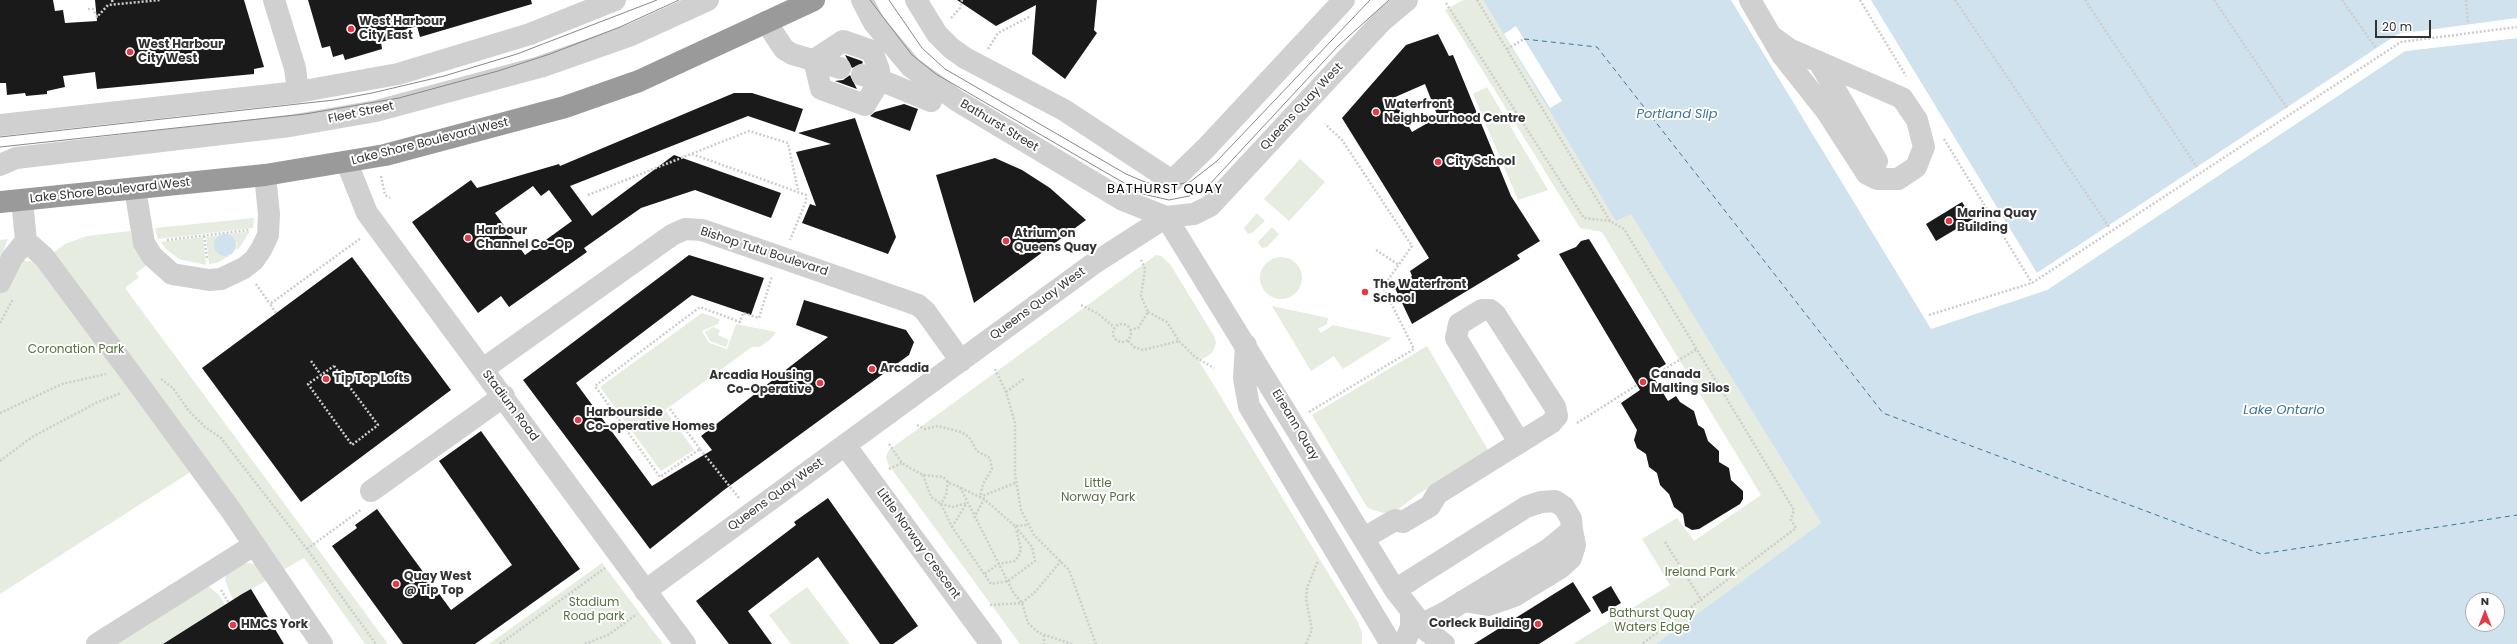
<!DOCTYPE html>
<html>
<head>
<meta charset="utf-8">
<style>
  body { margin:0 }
  #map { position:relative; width:2517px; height:644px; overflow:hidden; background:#fff; font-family:Poppins,sans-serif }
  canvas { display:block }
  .north { position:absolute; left:2465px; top:592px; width:40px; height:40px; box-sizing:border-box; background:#fff; border:1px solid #adadad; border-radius:50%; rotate:0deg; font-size:11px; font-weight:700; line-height:16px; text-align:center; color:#333 }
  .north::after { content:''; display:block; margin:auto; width:14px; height:18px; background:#e63946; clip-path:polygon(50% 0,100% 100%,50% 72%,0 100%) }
  .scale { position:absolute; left:2375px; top:20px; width:56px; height:18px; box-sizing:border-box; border:2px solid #333; border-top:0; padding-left:5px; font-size:12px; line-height:14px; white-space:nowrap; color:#333; -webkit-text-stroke:3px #fff; paint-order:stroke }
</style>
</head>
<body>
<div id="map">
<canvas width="2517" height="644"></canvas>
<div class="north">N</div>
<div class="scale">20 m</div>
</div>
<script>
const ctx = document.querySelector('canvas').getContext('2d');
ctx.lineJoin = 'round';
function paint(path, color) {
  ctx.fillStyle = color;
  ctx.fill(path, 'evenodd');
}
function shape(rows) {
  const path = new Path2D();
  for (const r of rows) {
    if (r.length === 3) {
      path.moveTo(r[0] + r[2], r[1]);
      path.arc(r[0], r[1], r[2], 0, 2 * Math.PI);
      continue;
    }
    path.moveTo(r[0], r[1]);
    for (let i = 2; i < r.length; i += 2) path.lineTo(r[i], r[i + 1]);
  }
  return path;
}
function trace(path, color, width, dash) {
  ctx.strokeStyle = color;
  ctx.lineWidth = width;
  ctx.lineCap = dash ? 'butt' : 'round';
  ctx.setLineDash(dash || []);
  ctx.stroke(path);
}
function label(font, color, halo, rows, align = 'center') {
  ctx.font = font + ' Poppins,sans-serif';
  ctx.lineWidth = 4;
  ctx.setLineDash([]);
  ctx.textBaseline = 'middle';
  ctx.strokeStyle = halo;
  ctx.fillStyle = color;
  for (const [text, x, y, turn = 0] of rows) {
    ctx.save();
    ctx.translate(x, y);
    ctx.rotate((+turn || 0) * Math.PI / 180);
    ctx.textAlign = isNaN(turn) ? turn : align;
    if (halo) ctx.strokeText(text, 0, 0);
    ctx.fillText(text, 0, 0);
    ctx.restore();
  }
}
const green = shape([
  [1463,0,1483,0,1617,220,1631,213,1821,523,1656,644,1573,644,1670,585,1642,539,1677,518,1694,541,1761,495,1602,232,1580,228,1445,10],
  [1487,87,1548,190,1518,200,1473,94],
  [1300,159,1325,182,1289,221,1264,199],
  [1257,213,1265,221,1252,233,1248,234,1244,228],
  [254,218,253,228,158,239,155,228],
  [1272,227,1279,234,1267,247,1262,248,1258,242],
  [130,231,135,248,147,265,136,273,139,277,125,288,388,644,365,644,304,558,283,570,192,471,0,594,0,260,41,262,65,244,87,236],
  [250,231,240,247,236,250,237,242,219,255,229,256,217,263,209,264,206,237],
  [203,237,206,265,179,259,166,249,161,242],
  [8,239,4,249,0,257,0,240],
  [1156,255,1161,256,1170,264,1214,336,1216,343,1214,349,1211,354,1199,361,1358,622,1362,633,1362,644,1020,644,888,464,886,457,889,450],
  [1281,278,21],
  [1272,306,1328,318,1327,324,1318,329,1321,333,1333,325,1392,338,1343,369,1334,356,1311,371],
  [702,313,720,319,718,324,702,331,709,343,727,349,736,324,776,332,770,340,759,347,752,347,665,410,694,450,661,471,600,387],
  [713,327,720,330,718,335,729,340,726,347,710,341,705,332],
  [1427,346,1488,450,1417,495,1396,511,1384,513,1373,510,1367,507,1312,415],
  [250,563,259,566,269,579,233,600,225,580,227,571,239,564],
  [602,563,663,644,489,644],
  [206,584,219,595,225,605,163,644,112,644],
  [807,587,850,644,791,644,769,615]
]);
const water = shape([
  [1483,0,1731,0,1931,329,2047,290,2405,51,2517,38,2517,644,1656,644,1821,523,1631,214,1616,221],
  [2473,600,2497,600,2497,624,2473,624],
  [1871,0,2517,0,2517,19,2398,34,2037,273],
  [225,245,11]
]);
const pier = shape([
  [2517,18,2517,21,2398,35,2038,274,2037,273,2398,34],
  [1516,26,1562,101,1550,108,1504,34],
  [2517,36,2517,38,2405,51,2047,290,2046,288,2404,50]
]);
const ferry = shape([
  [1524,39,1597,47,1883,413,2261,554,2517,515]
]);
const building = shape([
  [0,0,53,0,55,11,63,10,65,23,97,21,95,0,244,0,264,67,254,69,254,74,97,89,95,72,63,76,65,87,47,91,47,94,26,96,25,93,7,95,6,83,0,83],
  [308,0,531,0,532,4,420,37,417,26,388,35,389,40,381,42,382,49,345,60,343,54,333,57,330,46,322,48],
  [957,0,1097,0,1094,30,1097,33,1065,79,1032,54,1036,5,996,26],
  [1438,34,1449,56,1453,55,1511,196,1540,241,1517,255,1520,259,1412,324,1395,288,1412,276,1410,271,1429,258,1342,118,1406,45],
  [1425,84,1438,117,1412,132,1393,98],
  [845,55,862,61,863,63,852,68],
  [850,75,857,89,835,81,843,80],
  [734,93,752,93,803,109,795,132,748,116,570,186,592,216,674,155,781,193,771,218,695,190,641,208,584,248,587,252,509,307,501,296,478,313,412,222,471,180,477,188,559,164,560,166],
  [533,186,541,196,549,190,572,221,525,255,495,213],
  [904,104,918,109,910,131,870,116,875,112],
  [855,118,896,237,888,254,802,223,810,204,816,206,796,152,831,144,798,133],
  [995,158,1022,170,1050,188,1086,220,974,303,936,175],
  [1962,202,1973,219,1936,241,1926,224],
  [1589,239,1666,364,1651,373,1668,401,1676,396,1680,402,1694,411,1698,425,1704,429,1708,441,1719,451,1719,462,1729,468,1731,480,1743,491,1743,499,1740,504,1699,529,1692,530,1685,526,1683,514,1674,507,1669,494,1660,485,1657,473,1649,467,1646,454,1637,448,1634,440,1637,430,1621,403,1640,390,1559,254,1576,247,1581,241],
  [689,255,764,278,751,315,692,295,576,383,652,486,712,450,701,436,828,337,796,325,804,300,906,330,914,342,909,355,724,490,650,549,523,380],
  [352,257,451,390,301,502,202,368],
  [481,431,580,569,475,644,403,644,332,546,357,528,355,525,377,509,451,610,512,565,439,461],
  [828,498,918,626,893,644,880,644,818,557,748,611,772,644,729,644,696,601,796,525,794,522],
  [1573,582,1591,611,1539,644,1474,644],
  [1611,586,1621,603,1602,614,1592,597],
  [251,589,284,644,163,644,242,594]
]);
const path = shape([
  [112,0,113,4],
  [1477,0,1610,221,1624,229,1794,510,1791,520,1796,528,1642,644],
  [1860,0,1906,76],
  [1955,0,2109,227],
  [2085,0,2197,167],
  [2214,0,2287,108],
  [2342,0,2376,48],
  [2466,0,2468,24],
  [1446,3,1584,218,1610,221],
  [88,9,93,9,97,17,108,5,160,0],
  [951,18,960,8,962,0],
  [988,49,998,33,1031,16],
  [1507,49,1524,39],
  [1944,139,2032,283],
  [692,154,806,195,806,201,790,240],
  [381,176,385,195,390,198],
  [588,195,749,131,788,143,798,190],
  [204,236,207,259],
  [167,240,249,230],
  [1376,250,1399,265],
  [256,284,270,304],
  [1081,305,1097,313,1114,327],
  [1148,312,1167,322,1179,341,1195,357,1214,368],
  [276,313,270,304,361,238],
  [1929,315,2032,283,2401,42,2517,27],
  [0,323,13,299],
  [1122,333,9],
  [1130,330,1138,328,1148,312,1141,296,1145,269,1141,260],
  [1128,341,1134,347,1143,350,1179,341],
  [311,361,321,375],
  [334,366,378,425,352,445,308,384,334,366],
  [995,369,1006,392,1015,423,1015,474,1021,510,1034,535,1069,570,1096,644],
  [1650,378,1697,349],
  [161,379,173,388,189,411,205,427,221,438,307,549,376,644],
  [1006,392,1025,378],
  [670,409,700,449],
  [1309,412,1414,349,1383,287,1412,246,1342,140,1325,124],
  [0,413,62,384,106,374],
  [1577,423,1637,385],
  [917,425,925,429,938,426,961,432,969,437,977,451,990,458,992,469,983,484,980,497,1015,483],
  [889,444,902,463,910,468,923,475,943,477,949,483,960,487,1013,592,1022,603,1028,623,1039,633,1072,644],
  [0,461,32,437,96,403,121,393],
  [889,469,902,463],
  [923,475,931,497,941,504,952,527,991,584,1008,581,1035,561,1032,547,1015,526],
  [948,481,946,495,941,504,953,507,967,503],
  [961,488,984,499,1015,526,1028,525],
  [739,498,700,449,660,477,595,386,700,307,740,322,743,313,759,318,772,276],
  [974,518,984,499],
  [952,527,966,504],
  [1665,542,1702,601],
  [307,549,362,509],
  [985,574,998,564,1015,561,1019,555,1021,549,1016,529],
  [221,590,229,603],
  [990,605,1022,603,1036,591,1061,561],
  [1044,635,1044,644],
  [500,644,605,568],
  [585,644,608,635,637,614],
  [1306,644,1312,630,1306,599,1307,588,1318,561]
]);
const minor = shape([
  [274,0,295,68,298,92],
  [862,0,874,23,911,67,956,100,1123,200,1166,217],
  [916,0,937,34,951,48,965,58,1064,110,1172,181],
  [1750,0,1782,55,1827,112,1867,174,1877,179,1898,179,1916,167,1924,147,1917,120,1902,98,1789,49,1771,36],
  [766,22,784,49,792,54,840,68],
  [814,60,821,89,865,105,880,80,931,101],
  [814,60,843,41,872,51,879,70,880,80,862,75],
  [1819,62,1877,161],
  [0,125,298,92,398,74,530,34,615,0],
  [347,163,367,213,685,644],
  [0,165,16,158,290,126,376,111,540,67,631,35,708,0],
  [1172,181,1206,148,1344,0],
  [135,189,144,243,152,256,172,274,209,280,221,279,244,268,254,260,262,248,268,235,269,214,265,175],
  [1166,217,1395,590,1427,631,1444,644],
  [26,241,44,257,143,390,230,509,322,644],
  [0,282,12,258,26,241,22,200],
  [1246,345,1244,378,1249,406,1391,644],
  [483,369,672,235,685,229,702,230,918,305,925,311,961,361],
  [845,445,991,644],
  [371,491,504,396],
  [1364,538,1395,520,1403,522,1430,506,1437,494,1551,423,1557,416,1555,407,1495,314,1490,310,1482,310,1459,324,1456,338,1519,442],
  [1395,590,1526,507,1541,502,1555,501,1564,507,1571,519,1572,530,1549,549,1446,612,1422,624],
  [645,591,1093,264,1166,217,1194,214,1210,206,1382,21,1407,0],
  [1463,601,1488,605,1514,596,1560,568,1571,558,1575,545,1572,530],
  [97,644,254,545],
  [1404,644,1411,627,1411,611]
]);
const highway = shape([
  [0,202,265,175,385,155,565,107,639,81,814,0]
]);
const tram = shape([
  [870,0,912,55,936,74,1143,194,1169,200,1194,195,1208,186,1338,46,1389,0],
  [889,0,922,48,945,69,1126,174,1145,182,1165,187,1190,182,1217,161,1370,0],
  [0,137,334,100,372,93,444,76,517,54,657,0],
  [0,147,305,114,399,98,498,71,550,54,620,27,679,0]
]);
const markers = [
  [351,29,4,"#e63946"],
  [130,52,4,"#e63946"],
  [1376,112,4,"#e63946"],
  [1438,162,4,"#e63946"],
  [1949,221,4,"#e63946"],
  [468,238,4,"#e63946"],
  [1006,241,4,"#e63946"],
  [1365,292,4,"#e63946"],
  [872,369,4,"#e63946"],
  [326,379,4,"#e63946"],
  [1643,382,4,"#e63946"],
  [820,383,4,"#e63946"],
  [578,420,4,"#e63946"],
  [396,584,4,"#e63946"],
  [1538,624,4,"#e63946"],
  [233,625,4,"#e63946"]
];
const poiNames = [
  ["West Harbour",359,22],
  ["City East",359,36],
  ["West Harbour",138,45],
  ["City West",138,59],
  ["Waterfront",1384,105],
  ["Neighbourhood Centre",1384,119],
  ["City School",1446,162],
  ["Marina Quay",1957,214],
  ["Building",1957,228],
  ["Harbour",476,231],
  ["Channel Co-Op",476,245],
  ["Atrium on",1014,234],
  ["Queens Quay",1014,248],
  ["The Waterfront",1373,285],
  ["School",1373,299],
  ["Arcadia",880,369],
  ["Canada",1651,375],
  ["Malting Silos",1651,389],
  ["Arcadia Housing",812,376,"right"],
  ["Co-Operative",812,390,"right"],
  ["Tip Top Lofts",334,379],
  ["Harbourside",586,413],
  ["Co-operative Homes",586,427],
  ["Quay West",404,577],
  ["@ Tip Top",404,591],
  ["Corleck Building",1530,624,"right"],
  ["HMCS York",241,625]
];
const streetNames = [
  ["Queens Quay West",1302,107,-47],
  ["Fleet Street",361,113,-12],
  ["Bathurst Street",999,126,31],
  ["Lake Shore Boulevard West",430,142,-14],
  ["Lake Shore Boulevard West",110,191,-6],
  ["Bishop Tutu Boulevard",764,252,18],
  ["Queens Quay West",1038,304,-36],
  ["Stadium Road",510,406,53],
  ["Eireann Quay",1295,425,59],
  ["Queens Quay West",776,495,-36],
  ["Little Norway Crescent",918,544,54]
];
const parkNames = [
  ["Coronation Park",76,350],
  ["Little",1098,484],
  ["Norway Park",1098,498],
  ["Ireland Park",1700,573],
  ["Stadium",594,603],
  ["Road park",594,617],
  ["Bathurst Quay",1652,614],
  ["Waters Edge",1652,628]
];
const waterNames = [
  ["Portland Slip",1677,115],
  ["Lake Ontario",2284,411]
];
const neighbourhoodNames = [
  ["BATHURST QUAY",1165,190]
];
paint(green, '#e6ecdf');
paint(water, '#cfe2ee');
paint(pier, '#fff');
trace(ferry, '#3f7597', 1, [5, 4]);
paint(building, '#1a1a1a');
trace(path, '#cdcdcd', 2.5, [2, 2]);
trace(minor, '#d0d0d0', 22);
trace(highway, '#9a9a9a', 22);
trace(tram, '#888', 1);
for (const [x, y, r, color] of markers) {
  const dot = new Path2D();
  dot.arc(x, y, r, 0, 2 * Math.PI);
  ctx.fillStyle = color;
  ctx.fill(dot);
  trace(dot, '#fff', 1.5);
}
label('bold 12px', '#333', '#fff', poiNames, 'left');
label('12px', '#333', '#fff', streetNames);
label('12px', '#56703f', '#fff', parkNames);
label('italic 13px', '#3f7597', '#fff', waterNames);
ctx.letterSpacing = '1px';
label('13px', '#000', '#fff', neighbourhoodNames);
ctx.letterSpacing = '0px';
</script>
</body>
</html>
